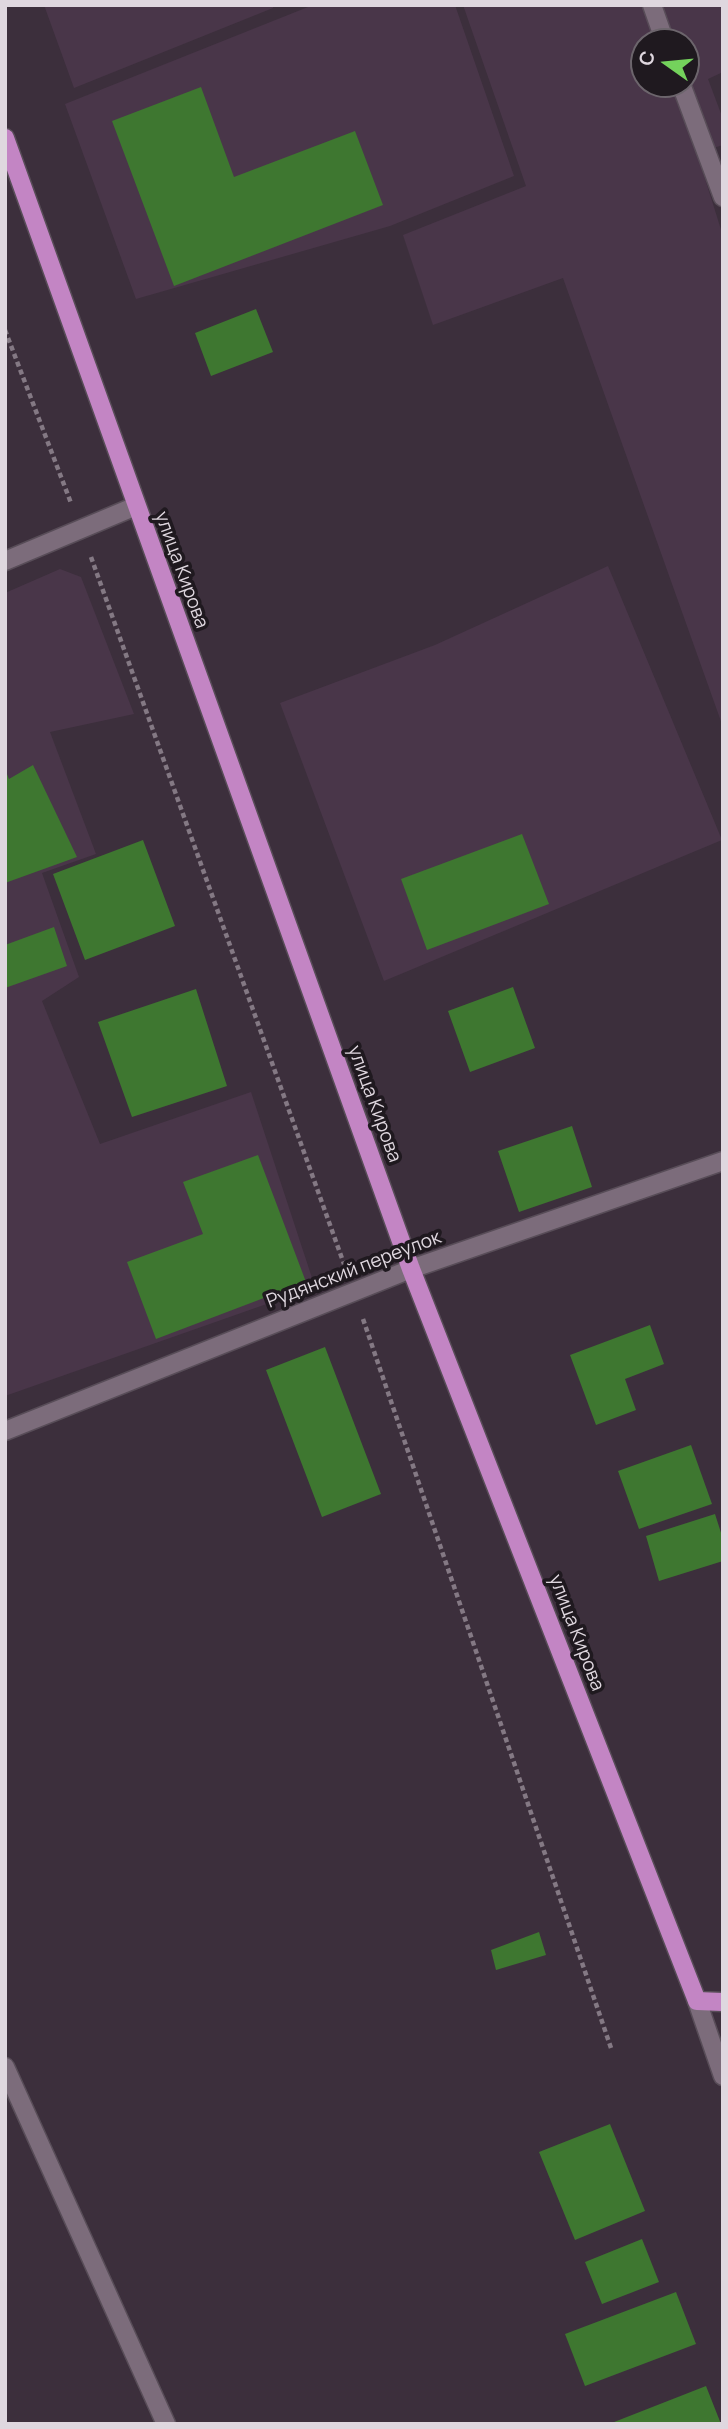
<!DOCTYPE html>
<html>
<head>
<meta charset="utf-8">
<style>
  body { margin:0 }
  #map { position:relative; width:728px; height:2429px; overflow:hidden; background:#3c2f3c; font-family:Manrope,sans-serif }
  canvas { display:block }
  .frame { position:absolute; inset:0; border:7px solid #dfd7df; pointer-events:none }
  .north { position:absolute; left:630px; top:28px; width:70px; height:70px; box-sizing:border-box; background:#1f191f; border:2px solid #6c656c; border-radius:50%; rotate:285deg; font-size:19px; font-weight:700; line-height:28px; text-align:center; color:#dfd7df }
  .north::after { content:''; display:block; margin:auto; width:24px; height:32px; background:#74d25c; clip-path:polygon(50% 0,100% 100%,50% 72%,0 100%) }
</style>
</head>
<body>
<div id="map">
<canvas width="728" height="2429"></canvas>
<div class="frame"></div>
<div class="north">С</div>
</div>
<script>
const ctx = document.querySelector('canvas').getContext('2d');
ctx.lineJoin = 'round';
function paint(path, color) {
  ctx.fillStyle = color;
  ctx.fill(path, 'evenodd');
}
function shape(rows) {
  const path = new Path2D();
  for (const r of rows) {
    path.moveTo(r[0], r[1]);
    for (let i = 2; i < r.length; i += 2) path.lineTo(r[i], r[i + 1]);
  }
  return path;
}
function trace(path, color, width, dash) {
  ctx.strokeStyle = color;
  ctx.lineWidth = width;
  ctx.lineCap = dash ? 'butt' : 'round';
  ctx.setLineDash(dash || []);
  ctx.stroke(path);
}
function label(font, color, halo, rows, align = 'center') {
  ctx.font = font + ' Manrope,sans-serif';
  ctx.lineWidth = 7;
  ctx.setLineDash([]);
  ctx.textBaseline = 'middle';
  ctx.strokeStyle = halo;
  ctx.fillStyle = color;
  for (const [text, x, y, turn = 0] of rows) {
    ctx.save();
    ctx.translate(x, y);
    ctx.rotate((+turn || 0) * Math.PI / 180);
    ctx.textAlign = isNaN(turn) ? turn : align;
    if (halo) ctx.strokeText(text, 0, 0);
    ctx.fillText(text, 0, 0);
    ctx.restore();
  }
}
const built = shape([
  [44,5,273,5,273,8,74,88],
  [313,5,455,5,514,176,390,226,136,299,65,104],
  [463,5,723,5,723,72,708,79,723,119,723,145,697,153,723,236,723,727,563,278,433,325,403,235,526,186],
  [644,42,686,42,686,84,644,84],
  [608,566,722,840,384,981,280,703,435,645],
  [60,569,81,577,134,714,50,732,96,854,42,873,79,977,42,1001,100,1144,251,1092,315,1287,5,1396,5,593]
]);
const building = shape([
  [201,87,234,177,355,131,383,205,174,286,112,121],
  [256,309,273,352,211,376,195,333],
  [33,765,77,857,5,883,5,769,9,779],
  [522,834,549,904,427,950,401,879],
  [143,840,175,926,85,960,53,874],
  [54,927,67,966,5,988,5,945],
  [513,987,535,1048,470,1072,448,1011],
  [196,989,227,1086,132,1117,98,1022],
  [572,1126,592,1187,519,1212,498,1151],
  [258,1155,306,1282,156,1339,127,1262,203,1234,183,1182],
  [650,1325,664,1364,625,1379,636,1410,596,1425,570,1355],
  [325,1347,381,1494,322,1517,266,1370],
  [691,1445,712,1504,639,1529,618,1471],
  [715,1514,723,1539,723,1561,659,1581,646,1536],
  [539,1932,546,1955,496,1970,491,1950],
  [610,2124,645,2211,575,2240,539,2152],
  [642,2239,659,2282,602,2304,585,2262],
  [676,2292,696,2344,585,2386,565,2334],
  [706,2386,721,2424,609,2424]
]);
const path = shape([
  [5,330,71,503],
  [91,557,344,1264],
  [363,1319,611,2048]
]);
const service = shape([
  [652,5,665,42],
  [681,84,723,197],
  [5,561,136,506],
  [5,2067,166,2424]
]);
const minor = shape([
  [5,1431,411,1269,723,1161],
  [697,2001,723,2076]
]);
const primary = shape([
  [5,138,411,1269,697,2001,723,2002]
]);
const streetNames = [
  ["улица Кирова",181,570,70],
  ["улица Кирова",374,1104,70],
  ["Рудянский переулок",354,1270,-21],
  ["улица Кирова",576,1633,69]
];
paint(built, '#493649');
paint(building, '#3e7730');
trace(service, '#584d58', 21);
trace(minor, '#584d58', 21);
trace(primary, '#584d58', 21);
trace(path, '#847984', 4.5, [5, 3.5]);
trace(service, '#7c6c7b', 18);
trace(minor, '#7c6c7b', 18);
trace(primary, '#c385c4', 18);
label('19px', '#dfd7df', '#1f191f', streetNames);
</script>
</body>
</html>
